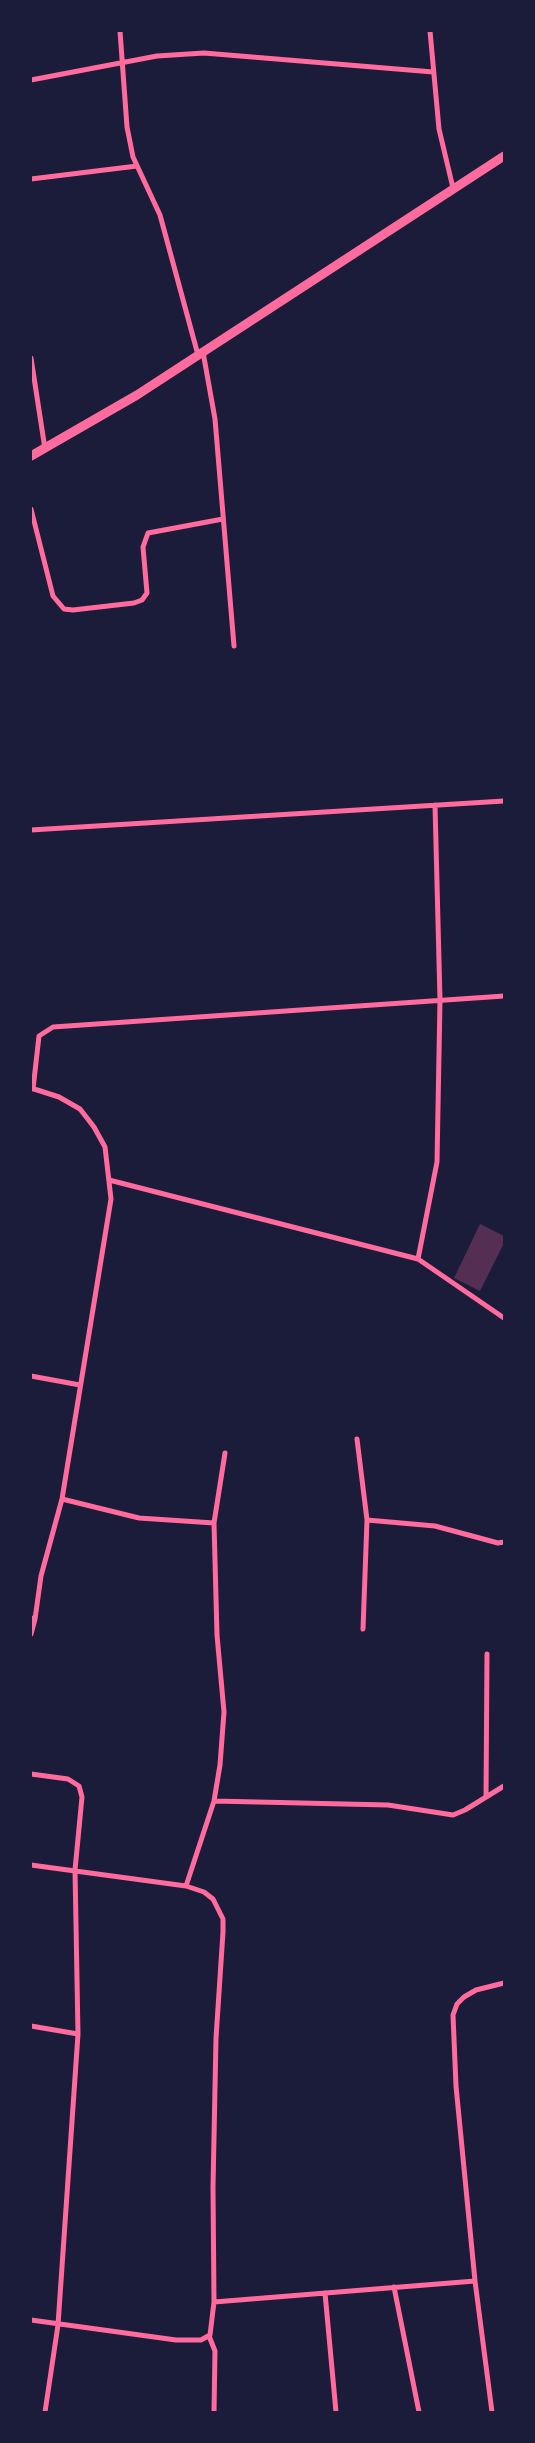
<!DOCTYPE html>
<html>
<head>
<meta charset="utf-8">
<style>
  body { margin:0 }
  #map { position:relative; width:535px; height:2443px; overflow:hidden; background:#1b1b3a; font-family:Helvetica,sans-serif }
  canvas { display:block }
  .frame { position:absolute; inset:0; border:32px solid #1b1b3a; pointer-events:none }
</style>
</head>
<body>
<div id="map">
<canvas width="535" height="2443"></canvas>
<div class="frame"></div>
</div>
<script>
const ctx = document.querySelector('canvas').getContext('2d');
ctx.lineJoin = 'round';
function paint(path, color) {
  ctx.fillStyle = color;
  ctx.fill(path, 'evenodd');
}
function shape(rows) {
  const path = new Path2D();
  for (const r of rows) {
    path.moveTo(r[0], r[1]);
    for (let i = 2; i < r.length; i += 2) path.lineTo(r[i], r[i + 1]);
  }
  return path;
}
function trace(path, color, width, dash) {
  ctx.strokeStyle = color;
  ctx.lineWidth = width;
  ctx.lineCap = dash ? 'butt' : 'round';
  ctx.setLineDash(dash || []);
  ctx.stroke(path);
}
const building = shape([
  [480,1224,504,1236,504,1243,480,1291,454,1278]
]);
const minor = shape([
  [120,31,127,127,133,157,160,215,198,355],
  [430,31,439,129,453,188],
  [31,80,157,56,204,53,433,72],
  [31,179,137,166],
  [203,352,215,419,234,646],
  [31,358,45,449],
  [31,509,53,596,64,609,73,610,134,603,142,600,147,593,143,547,148,533,223,519],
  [31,830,504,801],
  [31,1088,59,1097,80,1109,94,1127,105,1147,111,1199,62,1499,41,1576,35,1619,31,1618],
  [33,1089,39,1036,53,1027,504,996],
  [109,1180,418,1259,504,1318],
  [418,1259,437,1162,440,1000,435,805],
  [31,1376,80,1385],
  [357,1439,367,1520],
  [62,1499,139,1518,214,1523,225,1453],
  [363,1629,367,1520,435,1526,498,1543,504,1542],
  [31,1634,35,1619],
  [31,1774,68,1779,79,1786,82,1797,75,1870,78,2034,58,2325,45,2412],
  [486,1797,487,1654],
  [214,1801,388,1805,453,1815,465,1810,504,1786],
  [31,1865,186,1886,204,1892,213,1899,223,1919,223,1932,216,2038,213,2187,214,2302,210,2335,201,2340,176,2340,31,2320],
  [186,1886,214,1801,220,1765,224,1712,217,1635,214,1523],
  [31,2026,78,2034],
  [475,2281,492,2412],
  [394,2287,419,2412],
  [325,2293,336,2412],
  [214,2302,475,2281,456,2086,453,2015,457,2004,464,1997,476,1990,504,1983],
  [209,2336,215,2351,214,2412]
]);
const tertiary = shape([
  [31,456,137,395,504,156]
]);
paint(building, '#542f53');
trace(minor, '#ff6b9d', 5);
trace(tertiary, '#ff6b9d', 9);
</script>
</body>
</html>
